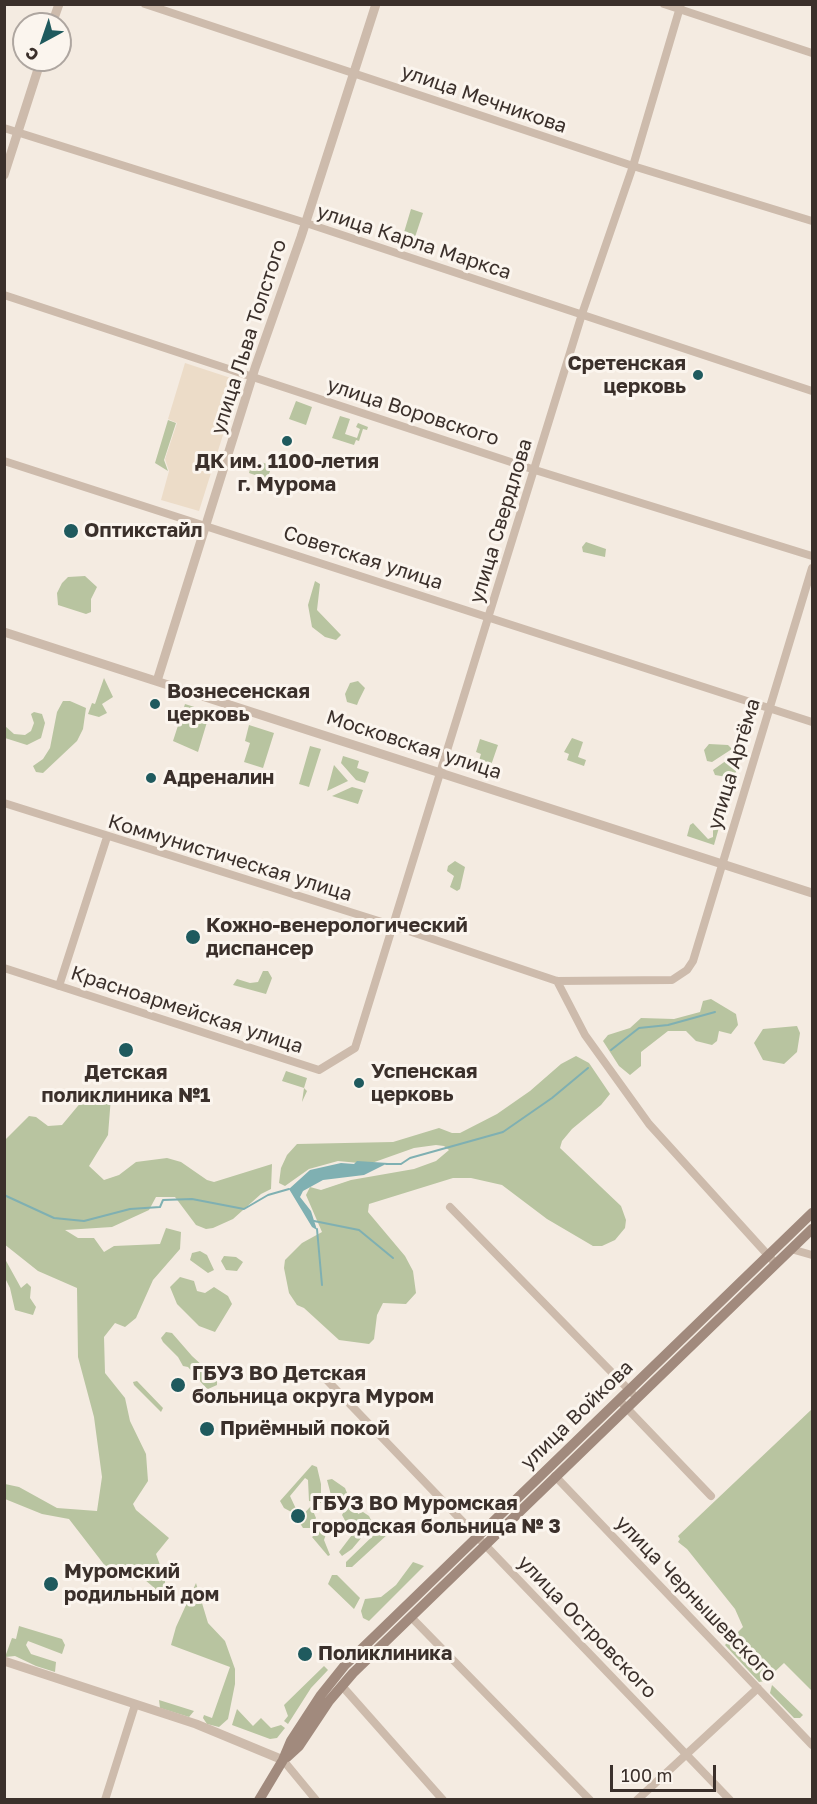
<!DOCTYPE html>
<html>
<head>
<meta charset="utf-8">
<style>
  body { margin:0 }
  #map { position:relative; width:817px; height:1804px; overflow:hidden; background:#f4ebe1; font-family:"Golos Text",sans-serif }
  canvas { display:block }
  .frame { position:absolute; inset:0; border:6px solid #3b302b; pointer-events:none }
  .north { position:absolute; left:12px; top:12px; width:60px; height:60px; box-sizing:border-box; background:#fbf5ee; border:2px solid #aea6a0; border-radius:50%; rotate:220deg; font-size:16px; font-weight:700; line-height:24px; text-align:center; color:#3b302b }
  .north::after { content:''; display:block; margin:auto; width:21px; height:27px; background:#1f5a5e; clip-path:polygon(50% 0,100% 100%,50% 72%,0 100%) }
  .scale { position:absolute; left:610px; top:1765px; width:106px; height:27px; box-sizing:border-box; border:3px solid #3b302b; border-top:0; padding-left:8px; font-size:18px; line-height:21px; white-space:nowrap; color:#3b302b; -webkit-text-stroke:4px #fbf5ee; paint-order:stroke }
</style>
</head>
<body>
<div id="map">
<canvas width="817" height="1804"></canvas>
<div class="frame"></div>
<div class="north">С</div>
<div class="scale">100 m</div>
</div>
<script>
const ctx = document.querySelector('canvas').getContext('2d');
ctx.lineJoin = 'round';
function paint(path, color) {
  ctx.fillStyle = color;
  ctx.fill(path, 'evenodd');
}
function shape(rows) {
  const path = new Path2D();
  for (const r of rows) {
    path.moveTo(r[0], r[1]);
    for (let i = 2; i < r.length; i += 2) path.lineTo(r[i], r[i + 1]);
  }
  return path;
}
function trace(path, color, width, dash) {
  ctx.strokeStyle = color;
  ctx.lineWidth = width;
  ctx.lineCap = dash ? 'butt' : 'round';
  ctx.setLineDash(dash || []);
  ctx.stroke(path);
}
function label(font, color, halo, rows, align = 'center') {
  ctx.font = font + ' "Golos Text",sans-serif';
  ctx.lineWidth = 6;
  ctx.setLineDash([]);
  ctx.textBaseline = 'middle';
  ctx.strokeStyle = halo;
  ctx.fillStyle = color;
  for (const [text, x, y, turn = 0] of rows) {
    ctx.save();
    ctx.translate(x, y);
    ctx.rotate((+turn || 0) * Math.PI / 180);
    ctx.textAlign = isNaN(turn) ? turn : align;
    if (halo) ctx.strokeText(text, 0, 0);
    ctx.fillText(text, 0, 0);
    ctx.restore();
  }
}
const green = shape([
  [411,209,423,213,413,243,402,239],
  [296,401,312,407,306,425,289,419],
  [340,416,350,419,345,434,357,438,360,429,356,427,358,423,368,427,367,430,363,429,359,441,356,440,354,445,332,438],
  [168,420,176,423,164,460,168,471,155,463],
  [253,459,272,466,267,479,249,473],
  [586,542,606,549,605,557,583,552,582,547],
  [85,576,97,587,91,599,91,612,86,614,58,605,57,593,62,583,68,577],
  [315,581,320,584,317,610,341,635,336,640,325,637,312,627,308,605],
  [104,678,113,697,102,704,107,713,99,717,88,714,92,703,95,704],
  [358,681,365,688,359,700,357,705,347,702,345,694,350,683],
  [63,701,70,701,86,708,83,729,77,741,43,773,36,772,33,766,43,759,50,748,57,712],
  [185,704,210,712,198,752,173,741],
  [34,712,42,714,45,723,41,738,27,745,5,738,5,726,14,734,25,735,31,731,34,723,31,714],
  [249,725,274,733,263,768,244,762,250,743,245,741],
  [572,738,583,742,578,757,586,760,584,766,567,760,569,754,564,752],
  [480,739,498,745,488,774,476,770,481,754,476,752],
  [709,744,728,745,732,749,712,762,707,761,704,750],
  [310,746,321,749,309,787,299,784],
  [741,750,743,756,733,778,715,775,713,770],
  [343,756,359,761,357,768,369,772,365,783,356,780,341,763],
  [334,765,348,781,327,791],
  [352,787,363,790,358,804,332,796],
  [693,823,708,839,713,837,713,829,720,824,714,845,687,836,690,825],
  [455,861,465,867,460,889,457,891,450,887,454,876,447,871,448,866],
  [263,971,268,971,272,978,266,994,233,985,237,979,250,983,258,982],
  [711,999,736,1014,738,1025,731,1034,719,1031,717,1041,712,1045,696,1041,686,1031,668,1031,641,1052,641,1066,630,1075,619,1066,603,1041,608,1035,630,1028,641,1018,674,1019,700,1012,703,1001],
  [797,1026,800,1033,797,1052,784,1064,763,1060,754,1043,763,1029],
  [576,1056,589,1063,610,1094,601,1105,572,1129,562,1141,560,1148,621,1206,626,1220,625,1228,615,1240,602,1246,593,1246,547,1219,502,1185,471,1178,453,1178,369,1204,368,1212,405,1256,413,1271,416,1293,406,1304,383,1303,377,1315,374,1339,369,1344,339,1340,304,1308,297,1305,289,1293,284,1268,285,1260,302,1243,322,1232,306,1195,310,1187,321,1190,351,1180,414,1169,436,1161,449,1150,444,1146,436,1145,414,1148,369,1164,338,1161,309,1169,285,1186,279,1183,281,1168,287,1155,297,1144,393,1142,439,1128,452,1133,460,1133,497,1114,530,1091,561,1064],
  [286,1071,307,1078,304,1088,307,1091,302,1102,304,1088,282,1081],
  [92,1089,111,1097,108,1135,89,1166,104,1180,119,1175,136,1162,167,1158,181,1162,207,1180,214,1182,272,1164,271,1189,261,1194,233,1219,213,1228,206,1229,196,1225,175,1197,156,1197,149,1210,112,1227,65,1230,78,1238,94,1238,104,1252,114,1246,160,1244,166,1228,181,1232,180,1249,153,1280,136,1318,125,1327,115,1323,104,1337,105,1373,125,1398,130,1421,146,1454,148,1481,133,1504,136,1510,169,1538,156,1554,165,1579,165,1587,158,1591,138,1574,106,1567,69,1519,42,1514,5,1499,5,1484,19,1487,57,1508,97,1511,102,1477,94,1417,78,1357,77,1288,38,1271,4,1244,5,1140,29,1116,36,1117,48,1126,62,1125],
  [200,1251,207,1255,214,1270,208,1273,190,1260,192,1253],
  [224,1256,236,1257,243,1262,237,1271,226,1270,221,1261],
  [5,1259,21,1288,27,1283,31,1287,30,1298,36,1307,33,1315,15,1310,10,1288,5,1278],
  [180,1277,194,1281,197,1291,205,1293,214,1287,228,1296,232,1304,215,1332,199,1326,177,1304,170,1287],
  [166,1332,172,1333,192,1356,217,1379,217,1385,208,1389,205,1387,188,1367,183,1366,178,1357,163,1342,161,1338],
  [137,1381,163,1408,161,1412,134,1385,133,1382],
  [812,1409,812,1691,784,1663,765,1681,759,1682,725,1645,743,1627,735,1609,687,1549,678,1542,680,1539,678,1536],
  [312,1465,317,1467,321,1484,321,1503,309,1501,308,1480,305,1478,290,1496,297,1511,295,1514,284,1508,280,1501],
  [332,1479,345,1488,349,1498,341,1510,335,1510,327,1480],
  [355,1502,358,1514,363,1512,369,1516,373,1524,352,1549,342,1556,339,1552,355,1531,348,1526,342,1515,347,1506],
  [311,1506,316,1518,310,1528,303,1528,298,1520],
  [325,1527,327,1531,324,1540,330,1555,328,1556,312,1537],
  [381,1528,387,1528,388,1534,352,1567,346,1567,346,1562],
  [413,1562,424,1566,369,1621,363,1618,361,1611,365,1599,381,1597,396,1585],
  [332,1575,337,1575,360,1598,354,1609,328,1584],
  [196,1583,208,1623,225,1641,235,1669,235,1684,228,1719,219,1727,207,1724,203,1718,204,1715,212,1718,230,1667,171,1645,176,1627],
  [19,1626,62,1639,65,1645,62,1654,28,1641,26,1645,31,1654,56,1662,55,1672,36,1666,15,1656,5,1657,12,1638,16,1639],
  [324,1666,328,1670,311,1688,288,1724,284,1721,288,1716,284,1705],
  [772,1685,803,1715,800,1718,794,1718,770,1693],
  [159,1700,194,1711,189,1717,160,1708],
  [237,1709,253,1726,261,1718,271,1728,281,1725,285,1728,277,1738,270,1739,232,1725]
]);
const plaza = shape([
  [185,363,240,381,199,511,161,500,169,471,165,459,177,423,168,419]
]);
const water = shape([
  [357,1161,388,1163,364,1175,323,1180,303,1191,300,1197,311,1211,317,1230,312,1227,289,1189,310,1170,341,1163,354,1164]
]);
const stream = shape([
  [611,1050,639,1028,668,1025,715,1012],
  [386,1164,401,1164,410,1158,503,1132,552,1098,588,1068],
  [4,1195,54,1218,84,1221,130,1209,160,1207,163,1200,192,1199,244,1209,268,1195,289,1189],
  [314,1221,359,1230,393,1258],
  [317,1229,322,1285]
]);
const minor = shape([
  [145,4,633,166,812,221],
  [664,4,812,53],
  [4,128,306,223,812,391],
  [4,295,535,470,812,556],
  [4,461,812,722],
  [4,803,385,923,557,981,672,980,687,970,693,961,812,568],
  [4,968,319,1070,355,1048,582,314,633,166,681,4],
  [557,981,585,1035,649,1124,776,1264],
  [59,986,107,837],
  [450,1207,632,1393],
  [791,1249,812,1255],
  [321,1374,730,1800],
  [619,1400,711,1496],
  [555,1476,812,1745],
  [411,1617,590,1800],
  [342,1686,443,1800],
  [283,1760,316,1800],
  [105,1800,135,1705],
  [637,1800,758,1688]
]);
const tertiary = shape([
  [52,24,59,4],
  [4,175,41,60],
  [4,632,812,893],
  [157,681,255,368,301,237,376,4],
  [4,1661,196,1724,283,1760]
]);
const secondary = shape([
  [287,1757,299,1746,329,1701,353,1673,812,1229],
  [259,1800,283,1760,291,1741,321,1695,345,1665,812,1213]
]);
const markers = [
  [698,375,6,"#1f5a5e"],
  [287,441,6,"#1f5a5e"],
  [71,531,8,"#1f5a5e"],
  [155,704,6,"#1f5a5e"],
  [151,778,6,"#1f5a5e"],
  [193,937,8,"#1f5a5e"],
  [126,1050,8,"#1f5a5e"],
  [359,1083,6,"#1f5a5e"],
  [178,1385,8,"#1f5a5e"],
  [207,1429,8,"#1f5a5e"],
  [298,1516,8,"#1f5a5e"],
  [51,1584,8,"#1f5a5e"],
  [305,1654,8,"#1f5a5e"]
];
const streetNames = [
  ["улица Мечникова",484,99,19],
  ["улица Карла Маркса",414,242,18],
  ["улица Льва Толстого",249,337,-72],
  ["улица Воровского",413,412,18],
  ["улица Свердлова",501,521,-73],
  ["Советская улица",363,558,18],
  ["Московская улица",414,745,18],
  ["улица Артёма",734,764,-73],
  ["Коммунистическая улица",230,858,17],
  ["Красноармейская улица",187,1010,18],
  ["улица Войкова",577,1415,-44],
  ["улица Чернышевского",696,1599,46],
  ["улица Островского",587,1627,46]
];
const poiNames = [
  ["Сретенская",686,364,"right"],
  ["церковь",686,387,"right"],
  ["ДК им. 1100-летия",287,462,"center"],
  ["г. Мурома",287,485,"center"],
  ["Оптикстайл",84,531],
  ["Вознесенская",167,692],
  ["церковь",167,715],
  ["Адреналин",163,778],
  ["Кожно-венерологический",206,926],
  ["диспансер",206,949],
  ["Успенская",371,1072],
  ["церковь",371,1095],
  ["Детская",126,1073,"center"],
  ["поликлиника №1",126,1096,"center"],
  ["ГБУЗ ВО Детская",192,1374],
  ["больница округа Муром",192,1397],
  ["Приёмный покой",220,1429],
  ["ГБУЗ ВО Муромская",312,1504],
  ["городская больница № 3",312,1527],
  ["Муромский",64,1572],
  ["родильный дом",64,1595],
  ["Поликлиника",318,1654]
];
paint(green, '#b8c4a0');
paint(plaza, '#ecdcc8');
paint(water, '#7fb0b2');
trace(stream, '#7fb0b2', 2);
trace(minor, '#cdbbac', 8);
trace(tertiary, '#cdbbac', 9);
trace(secondary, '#a18a7d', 10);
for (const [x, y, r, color] of markers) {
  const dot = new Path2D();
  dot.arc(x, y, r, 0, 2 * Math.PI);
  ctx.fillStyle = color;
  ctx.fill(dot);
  trace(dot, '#fbf5ee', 2);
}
label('20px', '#3b302b', '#fbf5ee', streetNames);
label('bold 20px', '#3b302b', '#fbf5ee', poiNames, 'left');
</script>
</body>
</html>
